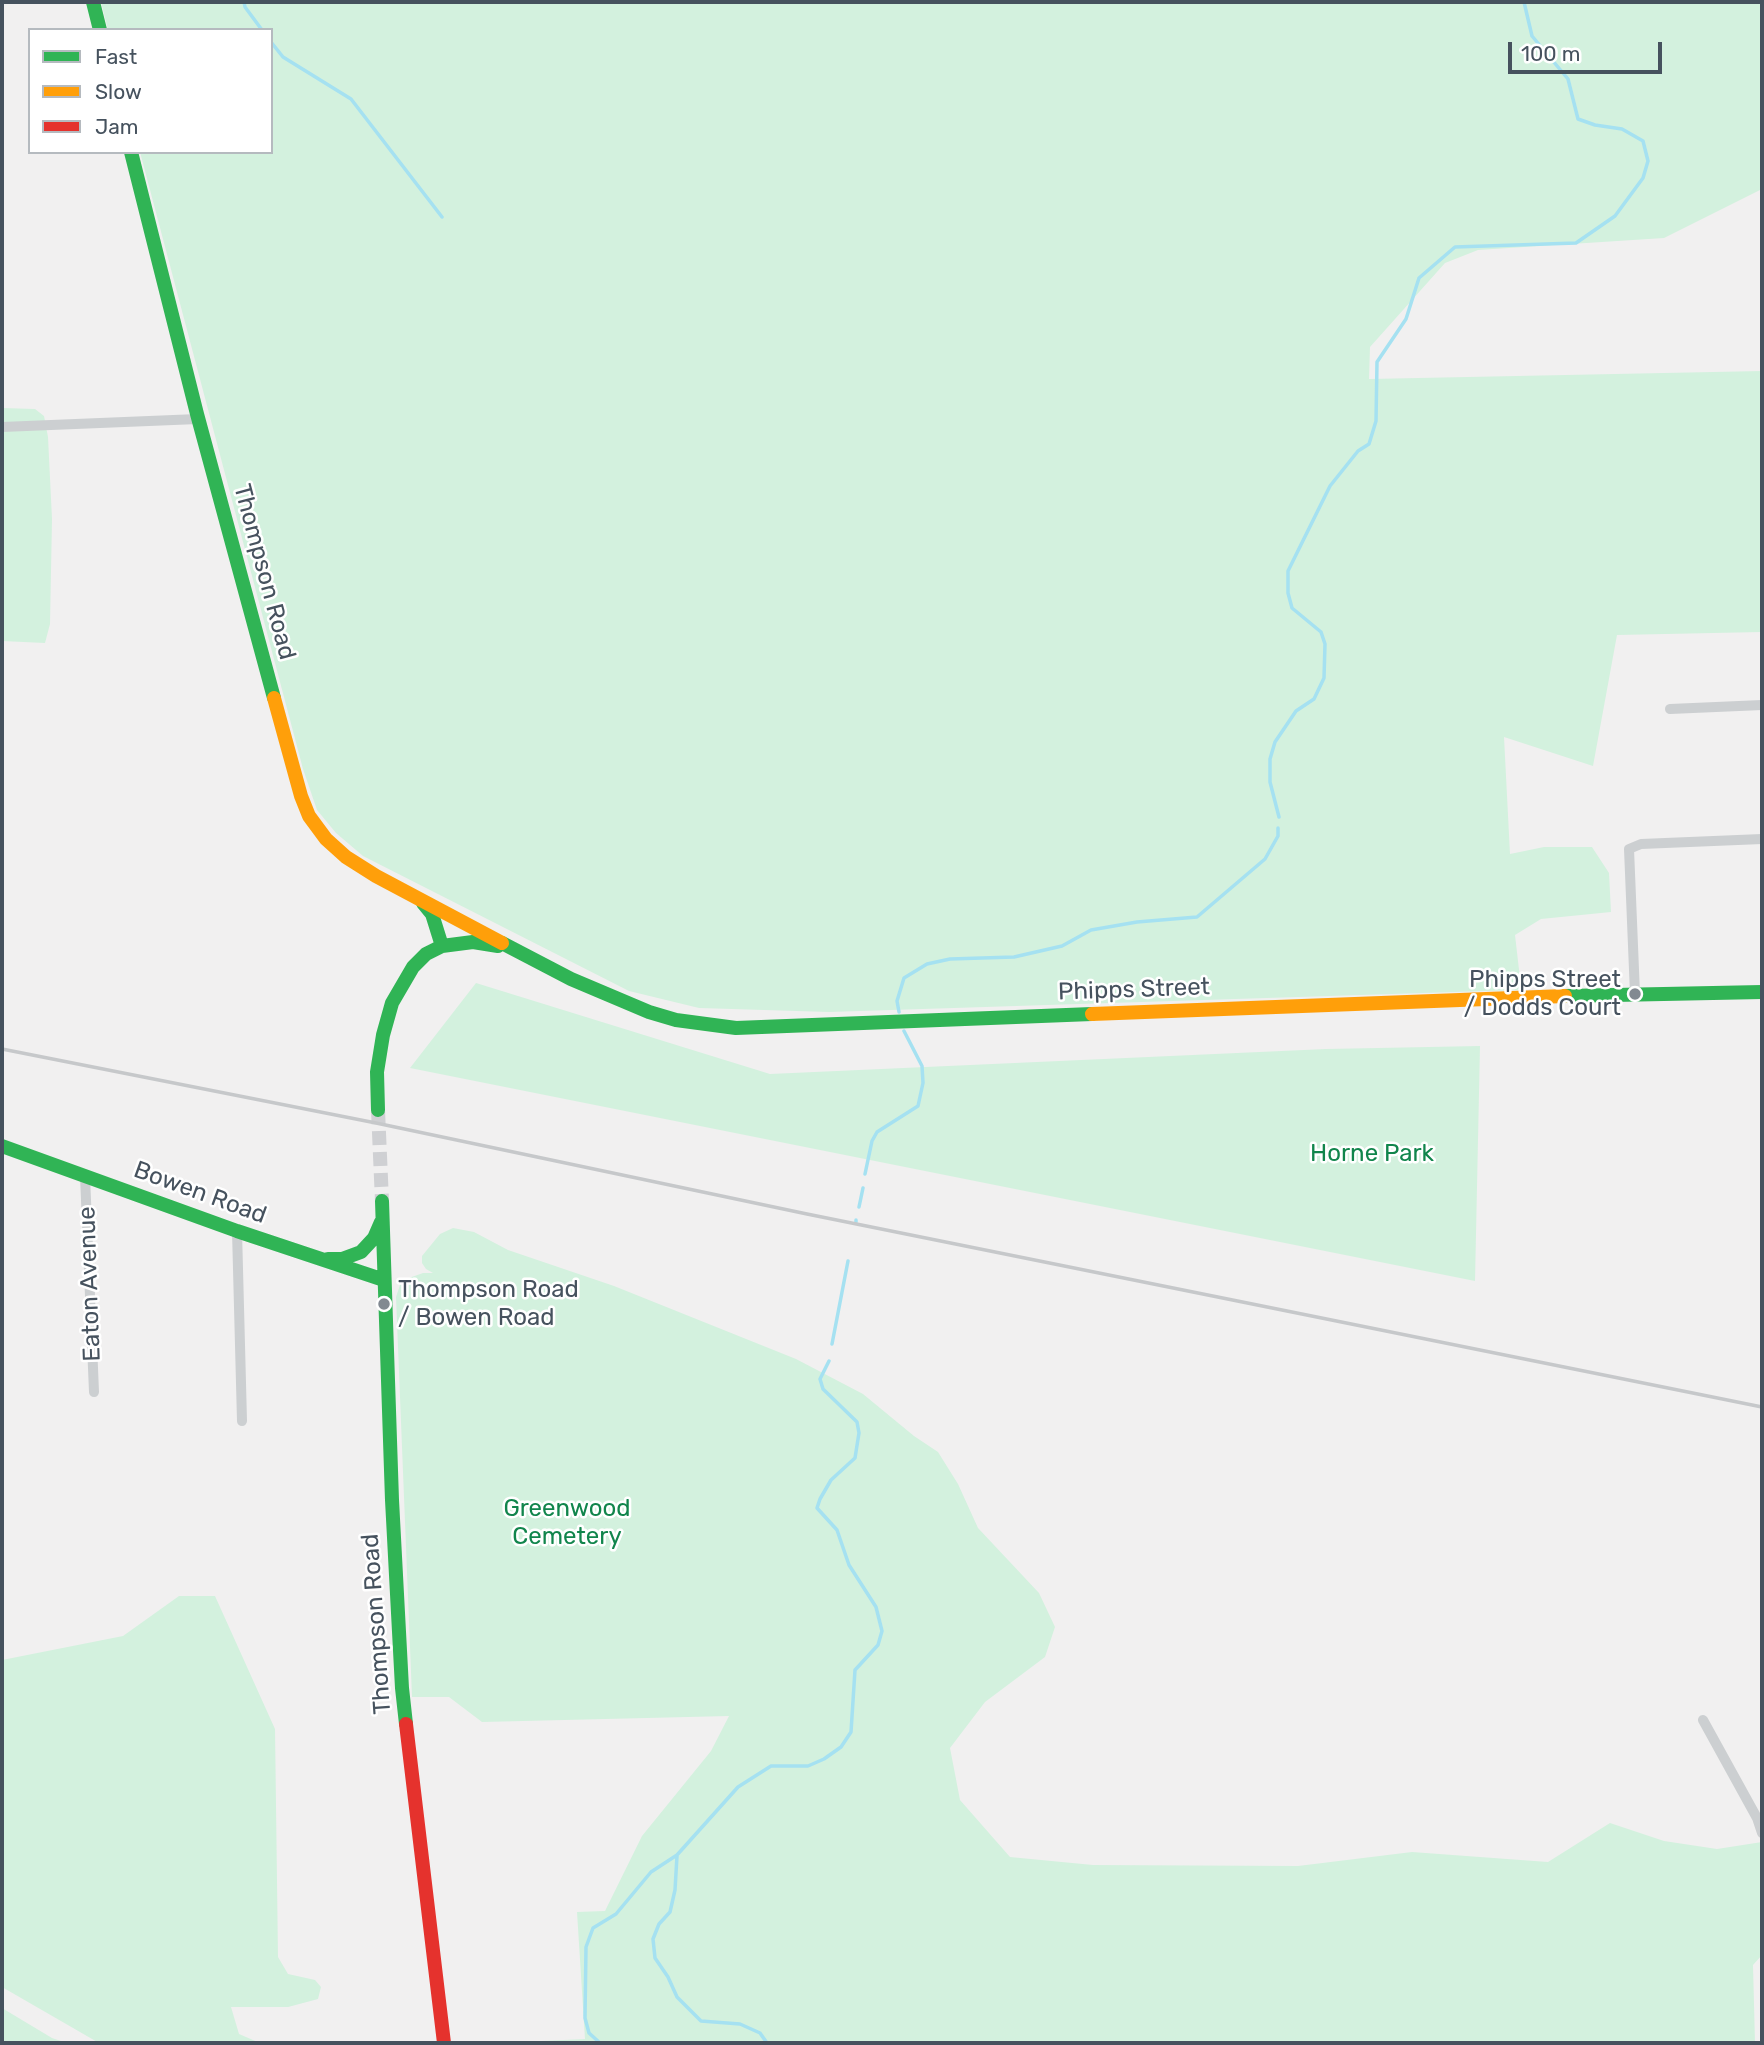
<!DOCTYPE html>
<html>
<head>
<meta charset="utf-8">
<style>
  body { margin:0 }
  #map { position:relative; width:1764px; height:2045px; overflow:hidden; background:#f1f0f0; font-family:Rubik,sans-serif }
  canvas { display:block }
  .frame { position:absolute; inset:0; border:4px solid #46525e; pointer-events:none }
  .legend { position:absolute; left:28px; top:28px; width:245px; height:126px; box-sizing:border-box; background:#fff; border:2px solid #b5babf; margin:0; padding:9px 12px; list-style:none; font-size:21px; color:#46525e }
  .legend li { display:flex; align-items:center; gap:14px; height:35px }
  .legend b { width:35px; border:2px solid #b5babf }
  .scale { position:absolute; left:1508px; top:42px; width:154px; height:32px; box-sizing:border-box; border:4px solid #46525e; border-top:0; padding-left:9px; font-size:21px; line-height:24px; white-space:nowrap; color:#46525e; -webkit-text-stroke:5px #fff; paint-order:stroke }
</style>
</head>
<body>
<div id="map">
<canvas width="1764" height="2045"></canvas>
<div class="frame"></div>
<ul class="legend">
<li><b style="height:9px;background:#30b455"></b>Fast</li>
<li><b style="height:9px;background:#ff9f0a"></b>Slow</li>
<li><b style="height:9px;background:#e5322d"></b>Jam</li>
</ul>
<div class="scale">100 m</div>
</div>
<script>
const ctx = document.querySelector('canvas').getContext('2d');
ctx.lineJoin = 'round';
function paint(path, color) {
  ctx.fillStyle = color;
  ctx.fill(path, 'evenodd');
}
function shape(rows) {
  const path = new Path2D();
  for (const r of rows) {
    path.moveTo(r[0], r[1]);
    for (let i = 2; i < r.length; i += 2) path.lineTo(r[i], r[i + 1]);
  }
  return path;
}
function trace(path, color, width, dash) {
  ctx.strokeStyle = color;
  ctx.lineWidth = width;
  ctx.lineCap = dash ? 'butt' : 'round';
  ctx.setLineDash(dash || []);
  ctx.stroke(path);
}
function label(font, color, halo, rows, align = 'center') {
  ctx.font = font + ' Rubik,sans-serif';
  ctx.lineWidth = 5;
  ctx.setLineDash([]);
  ctx.textBaseline = 'middle';
  ctx.strokeStyle = halo;
  ctx.fillStyle = color;
  for (const [text, x, y, turn = 0] of rows) {
    ctx.save();
    ctx.translate(x, y);
    ctx.rotate((+turn || 0) * Math.PI / 180);
    ctx.textAlign = isNaN(turn) ? turn : align;
    if (halo) ctx.strokeText(text, 0, 0);
    ctx.fillText(text, 0, 0);
    ctx.restore();
  }
}
const green = shape([
  [101,2,1762,2,1762,189,1664,238,1478,250,1445,263,1370,347,1369,379,1762,371,1762,632,1617,635,1593,766,1504,737,1510,854,1544,847,1592,847,1609,873,1611,912,1541,919,1515,935,1521,987,1517,990,829,1012,699,1008,629,991,363,856,336,833,317,810,303,769,140,152,271,152,271,30,108,30],
  [2,408,35,409,44,416,48,437,52,519,50,624,45,643,2,641],
  [476,983,770,1074,1326,1049,1480,1046,1475,1281,410,1068],
  [453,1228,474,1232,508,1250,614,1286,796,1359,863,1394,914,1436,938,1452,958,1484,978,1528,1039,1593,1055,1627,1045,1657,985,1702,950,1748,960,1800,1010,1857,1093,1865,1298,1866,1412,1852,1548,1862,1610,1823,1664,1841,1717,1849,1762,1842,1762,1955,1753,1965,1755,2043,498,2043,585,2039,577,1912,605,1911,642,1836,711,1751,729,1716,482,1722,449,1697,412,1697,396,1297,400,1285,409,1278,423,1273,433,1273,426,1269,422,1263,422,1256,440,1234],
  [179,1596,215,1596,275,1729,278,1957,288,1974,315,1980,321,1987,318,1999,288,2007,231,2007,239,2034,260,2043,99,2043,2,1987,2,1660,123,1636],
  [2,2008,52,2038,67,2043,2,2043]
]);
const stream = shape([
  [244,2,245,7,262,30],
  [271,42,283,57,351,99,442,217],
  [1279,817,1270,782,1270,759,1275,742,1296,711,1314,699,1324,678,1325,644,1321,632,1292,608,1288,593,1288,571,1330,486,1358,451,1369,444,1376,421,1377,362,1406,319,1419,278,1455,247,1576,243,1615,216,1643,178,1648,161,1643,141,1622,129,1595,125,1578,119,1568,79,1532,36,1524,2],
  [899,1012,897,1001,904,978,927,964,950,959,1014,957,1062,946,1091,930,1137,922,1197,917,1265,859,1278,836,1278,828],
  [865,1174,872,1141,877,1132,918,1106,923,1083,922,1066,904,1031],
  [859,1207,863,1188],
  [856,1222,856,1220],
  [832,1344,848,1261],
  [677,1856,675,1890,670,1912,659,1924,653,1939,655,1958,668,1977,677,1997,701,2021,740,2024,760,2033,767,2043],
  [600,2043,589,2033,585,2018,586,1947,593,1928,616,1914,651,1872,677,1855,738,1787,771,1766,808,1766,824,1759,841,1747,851,1732,855,1670,878,1645,882,1631,876,1607,849,1565,837,1530,817,1508,820,1499,831,1480,855,1458,859,1433,857,1422,823,1389,820,1379,829,1361]
]);
const secondaryTunnel = shape([
  [378,1110,382,1201]
]);
const street = shape([
  [2,427,198,419],
  [1670,709,1762,705],
  [1635,994,1629,849,1641,844,1762,839],
  [85,1176,94,1392],
  [237,1231,242,1421],
  [1703,1720,1757,1818,1762,1833]
]);
const fast = shape([
  [93,2,100,30],
  [131,152,197,414,274,698],
  [423,903,432,914,442,946],
  [502,943,571,979,649,1012,676,1020,736,1028,1092,1014],
  [1565,996,1762,992],
  [378,1110,377,1072,383,1035,392,1003,413,967,426,954,442,946,473,942,498,946],
  [2,1146,237,1231,384,1280],
  [382,1201,392,1500,402,1688,406,1724],
  [328,1259,342,1259,361,1252,374,1238,381,1222]
]);
const slow = shape([
  [274,698,301,796,309,816,326,839,346,857,376,876,502,943],
  [1092,1014,1565,996]
]);
const jam = shape([
  [406,1724,444,2043]
]);
const rail = shape([
  [2,1049,376,1123,807,1214,1762,1407]
]);
const markers = [
  [1635,994,7,"#828991"],
  [384,1304,7,"#828991"]
];
const streetNames = [
  ["Thompson Road",264,572,75],
  ["Phipps Street",1134,990,-2],
  ["Bowen Road",200,1193,20],
  ["Eaton Avenue",90,1284,-92],
  ["Thompson Road",377,1624,-94]
];
const poiNames = [
  ["Phipps Street",1621,980],
  ["/ Dodds Court",1621,1008],
  ["Thompson Road",398,1290,"left"],
  ["/ Bowen Road",398,1318,"left"]
];
const parkNames = [
  ["Horne Park",1372,1154],
  ["Greenwood",567,1509],
  ["Cemetery",567,1537]
];
paint(green, '#d3f1de');
trace(stream, '#a5e1f1', 3.5);
trace(secondaryTunnel, '#cfd0d3', 14, [14, 7]);
trace(street, '#cccfd1', 10);
trace(fast, '#30b455', 14);
trace(slow, '#ff9f0a', 14);
trace(jam, '#e5322d', 14);
trace(rail, '#c6c8ca', 3.5);
for (const [x, y, r, color] of markers) {
  const dot = new Path2D();
  dot.arc(x, y, r, 0, 2 * Math.PI);
  ctx.fillStyle = color;
  ctx.fill(dot);
  trace(dot, '#fff', 2.5);
}
label('24px', '#46525e', '#fff', streetNames);
label('24px', '#46525e', '#fff', poiNames, 'right');
label('24px', '#11854c', '#fff', parkNames);
</script>
</body>
</html>
